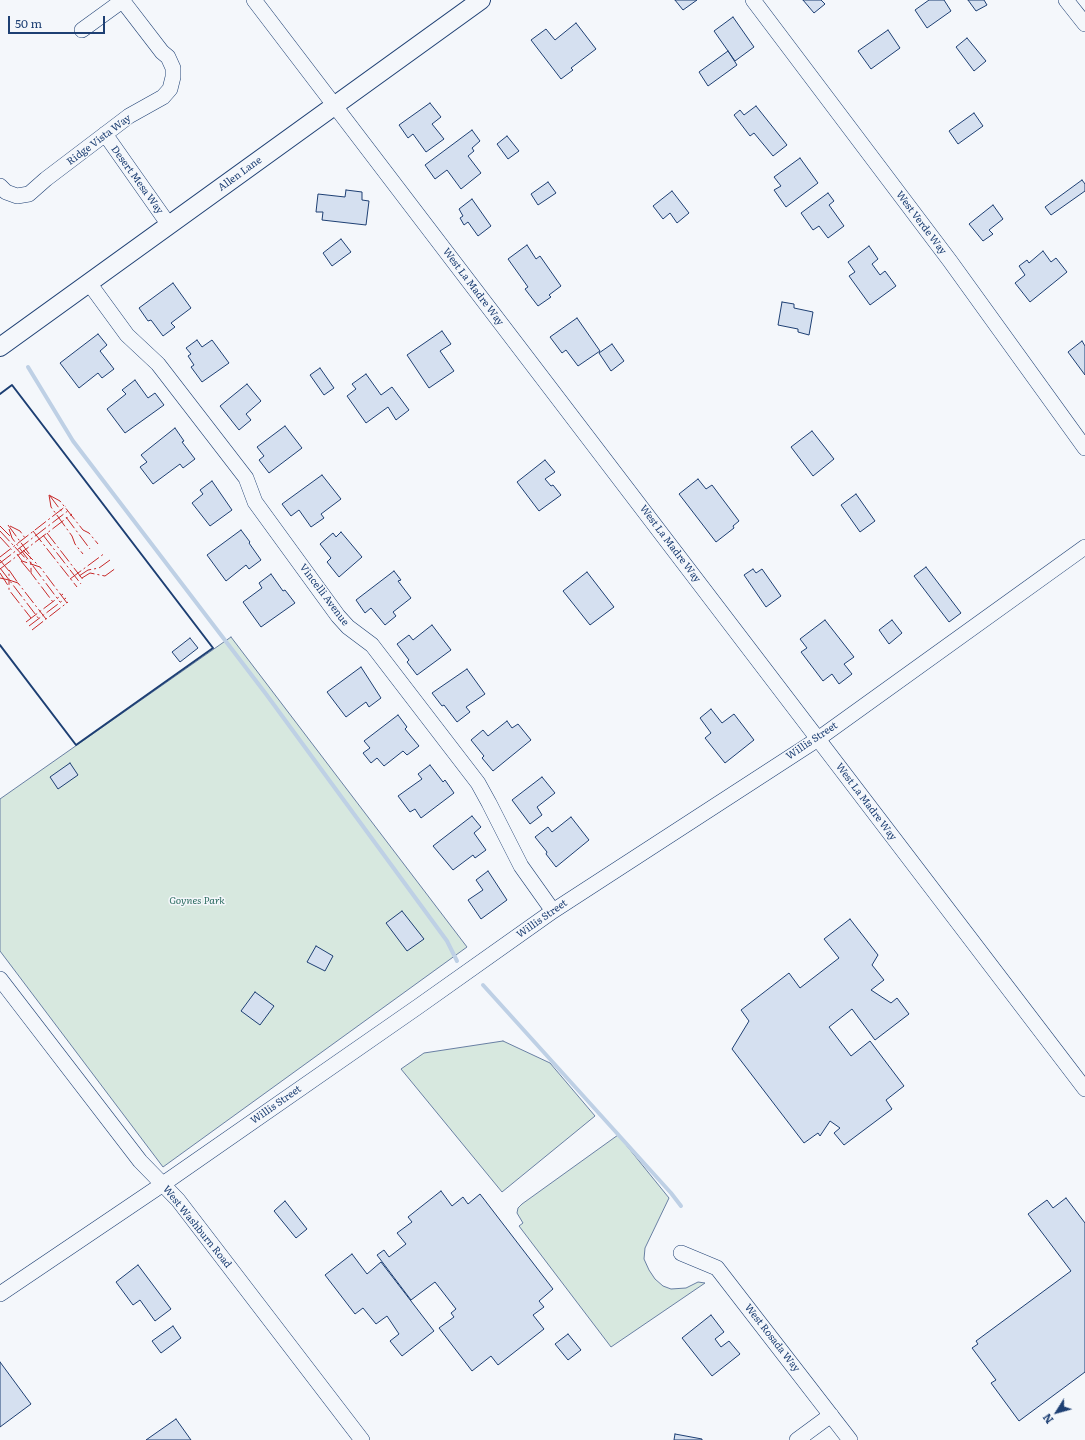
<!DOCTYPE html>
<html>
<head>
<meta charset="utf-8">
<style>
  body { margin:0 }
  #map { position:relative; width:1085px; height:1440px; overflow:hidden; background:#f4f7fb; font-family:Literata,serif }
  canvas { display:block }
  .north { position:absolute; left:1037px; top:1392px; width:40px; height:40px; -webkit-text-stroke:3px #f4f7fb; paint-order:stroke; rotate:233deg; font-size:11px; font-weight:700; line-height:16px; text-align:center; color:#1d3f73 }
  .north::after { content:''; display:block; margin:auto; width:14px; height:18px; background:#1d3f73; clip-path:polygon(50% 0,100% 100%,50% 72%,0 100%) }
  .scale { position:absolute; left:8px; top:16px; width:97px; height:18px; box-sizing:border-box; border:2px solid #1d3f73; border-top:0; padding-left:5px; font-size:12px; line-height:14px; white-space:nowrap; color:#1d3f73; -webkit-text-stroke:3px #f4f7fb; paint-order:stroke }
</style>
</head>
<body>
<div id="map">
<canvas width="1085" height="1440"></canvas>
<div class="north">N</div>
<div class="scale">50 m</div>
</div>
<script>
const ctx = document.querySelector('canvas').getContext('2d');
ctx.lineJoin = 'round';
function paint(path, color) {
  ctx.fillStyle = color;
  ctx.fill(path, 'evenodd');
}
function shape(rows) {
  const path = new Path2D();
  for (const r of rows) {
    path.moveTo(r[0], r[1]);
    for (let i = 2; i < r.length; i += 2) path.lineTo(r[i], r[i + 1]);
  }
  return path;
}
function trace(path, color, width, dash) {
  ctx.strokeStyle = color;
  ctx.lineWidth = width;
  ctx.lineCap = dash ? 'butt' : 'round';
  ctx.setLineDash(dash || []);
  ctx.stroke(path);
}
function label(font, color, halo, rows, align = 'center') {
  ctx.font = font + ' Literata,serif';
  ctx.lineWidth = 3;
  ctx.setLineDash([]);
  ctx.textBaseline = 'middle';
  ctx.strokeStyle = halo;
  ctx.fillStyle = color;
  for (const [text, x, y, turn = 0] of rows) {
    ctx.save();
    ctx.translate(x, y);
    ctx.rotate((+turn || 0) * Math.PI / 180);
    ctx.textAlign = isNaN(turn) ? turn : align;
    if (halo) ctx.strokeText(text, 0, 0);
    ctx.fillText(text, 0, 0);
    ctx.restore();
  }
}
const green = shape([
  [231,637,467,947,163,1167,0,951,0,799,231,637],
  [503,1041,550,1063,595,1116,502,1192,401,1069,424,1053,503,1041],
  [618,1135,669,1198,645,1248,644,1259,649,1270,655,1279,663,1286,671,1289,686,1288,698,1282,705,1283,611,1347,519,1226,523,1223,517,1213,518,1208,522,1204,618,1135]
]);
const stream = shape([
  [28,367,73,441,266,694,447,941,457,961],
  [483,985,671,1193,681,1206]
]);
const building = shape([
  [675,0,697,0,683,10,675,0],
  [803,0,821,0,825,4,814,13,803,0],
  [929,0,944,0,951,11,927,28,915,10,929,0],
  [968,0,984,0,987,5,976,11,968,0],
  [733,17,754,47,735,61,714,31,733,17],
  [576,23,596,49,571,68,573,70,561,79,531,40,546,29,555,40,576,23],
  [888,30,900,48,871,69,858,51,888,30],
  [967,38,986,61,974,71,956,47,967,38],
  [728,51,737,65,708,86,699,72,728,51],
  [430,103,441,117,432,124,444,139,426,152,413,134,408,138,399,125,430,103],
  [756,106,787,145,773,156,754,133,750,136,734,115,740,110,744,115,756,106],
  [974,113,983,126,958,144,949,131,974,113],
  [472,130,480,141,472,148,474,151,468,156,481,173,461,189,447,170,435,179,425,165,472,130],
  [507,136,519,151,508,159,497,144,507,136],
  [800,158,818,183,786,207,774,190,781,186,774,177,800,158],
  [1082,180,1085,184,1085,191,1051,215,1045,207,1082,180],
  [548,182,556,193,538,205,531,194,548,182],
  [346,190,362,192,362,200,369,201,366,225,322,220,323,212,316,212,318,194,345,197,346,190],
  [672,191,689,213,677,223,670,213,663,219,653,206,672,191],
  [828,193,834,201,829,205,844,226,828,238,819,226,813,230,801,213,828,193],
  [472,199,491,226,478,236,468,222,464,225,460,218,463,216,459,209,472,199],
  [993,205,1003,219,989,230,993,234,983,241,969,224,993,205],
  [341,239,351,252,332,266,323,253,341,239],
  [527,245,536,259,540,256,561,286,549,295,551,297,538,306,525,289,528,287,508,259,527,245],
  [869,246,878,259,872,264,880,275,885,271,896,286,870,305,849,276,855,272,848,262,869,246],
  [1043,251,1051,262,1056,258,1067,272,1030,302,1015,283,1025,275,1019,266,1027,260,1029,263,1043,251],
  [173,283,191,308,171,323,175,327,163,336,151,320,148,321,139,308,173,283],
  [782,302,794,304,794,308,813,312,809,335,798,332,798,329,778,325,782,302],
  [577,318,600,351,578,366,566,350,562,353,550,337,577,318],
  [442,331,451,344,440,351,454,371,429,388,407,355,442,331],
  [98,334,107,345,100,351,114,369,102,378,98,373,79,388,60,363,98,334],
  [197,340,202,347,212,340,229,363,202,382,191,367,194,365,188,356,191,354,186,348,197,340],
  [1082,341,1085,346,1085,375,1068,352,1082,341],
  [612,344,624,361,611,371,599,353,612,344],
  [320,368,334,388,324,395,310,375,320,368],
  [366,374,381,395,392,387,409,410,396,420,388,407,366,423,347,396,356,389,352,384,366,374],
  [135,380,148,398,155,393,164,405,125,433,107,409,126,394,122,390,135,380],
  [247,384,261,401,246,414,251,420,239,430,220,406,247,384],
  [285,426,302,448,269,473,259,460,264,456,257,447,285,426],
  [175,428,184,441,182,442,195,459,183,468,180,464,153,484,140,467,147,462,141,455,175,428],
  [812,431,834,459,813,476,791,447,812,431],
  [545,460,555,472,545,479,551,486,553,485,561,495,539,511,517,482,545,460],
  [322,475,341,499,321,514,324,518,311,527,299,510,291,516,282,504,322,475],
  [698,479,706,489,712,485,739,521,733,526,734,528,716,542,679,494,698,479],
  [212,481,232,510,210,526,192,503,203,494,200,490,212,481],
  [856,494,875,521,860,532,841,505,856,494],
  [241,530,250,542,249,543,261,560,249,569,246,565,226,581,207,555,241,530],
  [341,532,362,557,339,577,327,562,331,558,320,544,333,533,336,537,341,532],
  [926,567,961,613,949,622,914,576,926,567],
  [753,569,756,573,762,569,781,596,766,607,744,575,753,569],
  [394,571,401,580,398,581,411,598,393,612,396,616,385,625,371,608,365,613,356,600,394,571],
  [587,572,614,607,590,625,563,591,587,572],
  [271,574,283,591,285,590,295,603,261,627,243,602,262,588,259,583,271,574],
  [825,620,854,657,844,664,852,674,839,684,832,674,823,681,801,652,807,648,800,639,825,620],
  [892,620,902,633,889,644,879,630,892,620],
  [432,625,451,650,417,675,407,662,409,660,397,644,409,635,413,640,432,625],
  [190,638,198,648,180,662,172,652,190,638],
  [361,667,381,698,369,707,366,702,346,717,327,692,361,667],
  [467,669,485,694,466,707,470,712,457,722,444,705,442,706,432,693,467,669],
  [711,709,722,723,734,714,754,740,725,763,705,738,711,733,700,718,711,709],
  [398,715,407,727,405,729,419,746,407,755,403,751,384,766,377,758,371,763,363,753,370,748,364,741,398,715],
  [507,721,512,728,518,724,531,740,493,771,482,758,484,756,471,740,483,730,488,736,507,721],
  [70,763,78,775,58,789,50,777,70,763],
  [430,765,443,782,445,780,454,793,421,818,415,809,410,812,398,796,422,779,418,774,430,765],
  [542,777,555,793,537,807,542,815,530,824,512,800,542,777],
  [472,816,481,827,474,833,486,850,475,858,473,855,453,870,433,846,472,816],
  [571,817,589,840,556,867,546,854,547,852,535,837,548,827,552,832,571,817],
  [488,871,507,900,481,919,468,900,483,890,476,880,488,871],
  [402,911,424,939,407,951,386,923,402,911],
  [850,919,878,955,872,965,884,980,871,990,891,1003,897,998,909,1014,875,1040,852,1009,829,1027,851,1056,870,1041,904,1086,886,1100,892,1109,844,1145,834,1133,840,1128,830,1121,820,1136,818,1133,804,1143,732,1049,749,1021,741,1010,789,973,800,988,839,958,824,939,850,919],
  [316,946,333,956,325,971,307,962,316,946],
  [255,992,274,1006,260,1025,241,1011,255,992],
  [441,1191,452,1206,463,1197,468,1204,480,1194,553,1289,539,1301,544,1307,533,1315,544,1329,498,1365,491,1356,472,1371,439,1328,454,1317,451,1313,456,1309,435,1282,411,1300,377,1255,384,1250,389,1257,406,1244,397,1233,412,1222,408,1217,441,1191],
  [1066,1198,1085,1223,1085,1372,1019,1421,991,1383,996,1380,972,1348,978,1344,976,1341,1071,1271,1028,1214,1047,1200,1053,1208,1066,1198],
  [285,1201,307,1229,296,1238,274,1211,285,1201],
  [352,1254,367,1274,381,1262,434,1331,402,1356,390,1341,399,1334,387,1316,376,1324,363,1308,355,1314,325,1275,352,1254],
  [138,1265,171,1309,155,1321,140,1300,133,1305,116,1282,138,1265],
  [711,1315,724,1332,715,1339,721,1347,729,1341,740,1354,712,1376,682,1338,711,1315],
  [173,1326,181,1338,161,1353,152,1341,173,1326],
  [568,1334,581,1350,568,1360,555,1344,568,1334],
  [0,1362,31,1404,0,1427,0,1362],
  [176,1419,191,1440,146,1440,176,1419],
  [675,1434,702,1439,702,1440,674,1440,675,1434]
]);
const minor = shape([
  [254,0,1085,1089],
  [753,0,950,261,1085,448],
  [1066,0,1085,24],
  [82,30,122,1],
  [105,134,169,225],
  [0,186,6,192,17,196,29,194,46,179,129,116,163,97,170,89,173,77,173,68,168,57,162,52,122,0],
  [89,283,127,335,158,364,246,478,255,502,338,616,348,627,372,645,478,783,489,803,521,866,553,911],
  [0,979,140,1161,178,1200,362,1440],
  [681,1253,717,1268,850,1440],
  [0,1294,163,1184,419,1006,553,911,818,739,1085,547],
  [797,1440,831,1415]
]);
const major = shape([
  [0,347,481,0]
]);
const wall = shape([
  [0,394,12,385,213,648,76,745,0,645]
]);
const power = shape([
  [49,495,60,501,83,530,89,533,98,544],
  [49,495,51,507,72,536,75,544,83,554],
  [50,496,62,512],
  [66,517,90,549],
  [8,525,30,555,31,564,40,567,67,603],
  [0,526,12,538],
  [10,526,20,531,25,538],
  [9,529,12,538,60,602],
  [0,531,27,560],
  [33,531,77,587],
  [47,533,84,581],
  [43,535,81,584],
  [0,537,12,550],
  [23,550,38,565],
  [17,554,22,561,31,564,31,573,53,602],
  [0,557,66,506],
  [0,560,9,571,9,580,18,583,46,619],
  [21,561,31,573],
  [0,563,69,510],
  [0,568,39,619],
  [0,569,72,514],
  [9,570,18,583],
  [0,573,9,587],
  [79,576,88,570,99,568,110,560],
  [0,578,9,580,9,590,31,618],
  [82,578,90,573,105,576,116,568],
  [70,579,105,553],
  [26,622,63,594],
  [29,626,66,598],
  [32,630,68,602]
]);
const streetNames = [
  ["Ridge Vista Way",99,140,-37],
  ["Allen Lane",240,174,-36],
  ["Desert Mesa Way",137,180,54],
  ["West Verde Way",921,223,53],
  ["West La Madre Way",473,287,53],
  ["West La Madre Way",670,544,53],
  ["Vincelli Avenue",324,595,53],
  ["Willis Street",812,741,-34],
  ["West La Madre Way",866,802,53],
  ["Willis Street",542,919,-35],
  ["Willis Street",276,1105,-35],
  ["West Washburn Road",197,1227,51],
  ["West Rosada Way",772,1338,52]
];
const parkNames = [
  ["Goynes Park",197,901]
];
paint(green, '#d7e8df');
trace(green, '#687fa3', 1);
trace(stream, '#bed0e5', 4);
paint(building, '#d5e0f0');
trace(building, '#1d3f73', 1);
trace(minor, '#1d3f73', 16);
trace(major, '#1d3f73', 20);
trace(minor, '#f4f7fb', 15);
trace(major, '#f4f7fb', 18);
trace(wall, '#1d3f73', 2);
trace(power, '#c62828', 1, [14, 3, 2, 3]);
label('10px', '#1d3f73', '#f4f7fb', streetNames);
label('italic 10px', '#2c6c60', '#f4f7fb', parkNames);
</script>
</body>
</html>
